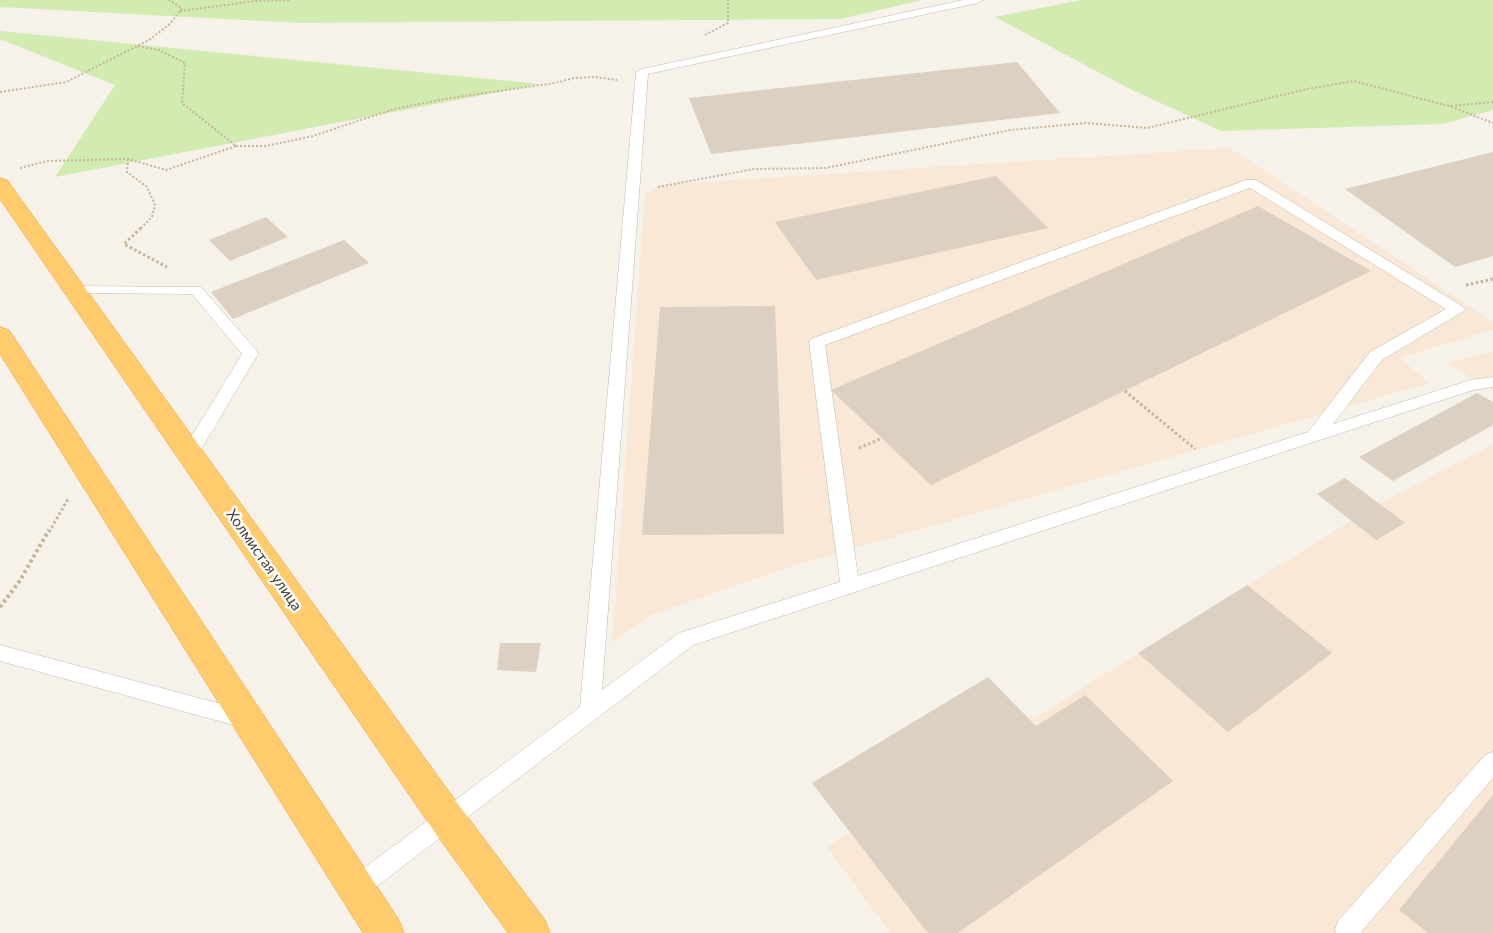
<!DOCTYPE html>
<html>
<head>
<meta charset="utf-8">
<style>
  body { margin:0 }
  canvas { display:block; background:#f6f2ea }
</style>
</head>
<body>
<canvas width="1493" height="933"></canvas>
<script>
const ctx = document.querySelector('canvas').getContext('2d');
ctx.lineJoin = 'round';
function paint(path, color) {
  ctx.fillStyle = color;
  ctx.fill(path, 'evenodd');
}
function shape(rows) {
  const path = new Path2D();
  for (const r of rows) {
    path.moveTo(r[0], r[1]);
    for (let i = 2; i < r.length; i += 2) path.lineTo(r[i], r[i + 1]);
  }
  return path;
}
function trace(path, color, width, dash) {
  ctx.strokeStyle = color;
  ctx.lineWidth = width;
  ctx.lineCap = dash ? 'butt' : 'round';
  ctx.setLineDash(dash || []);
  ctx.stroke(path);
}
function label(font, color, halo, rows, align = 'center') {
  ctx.font = font + ' Lato,sans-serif';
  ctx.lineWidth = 5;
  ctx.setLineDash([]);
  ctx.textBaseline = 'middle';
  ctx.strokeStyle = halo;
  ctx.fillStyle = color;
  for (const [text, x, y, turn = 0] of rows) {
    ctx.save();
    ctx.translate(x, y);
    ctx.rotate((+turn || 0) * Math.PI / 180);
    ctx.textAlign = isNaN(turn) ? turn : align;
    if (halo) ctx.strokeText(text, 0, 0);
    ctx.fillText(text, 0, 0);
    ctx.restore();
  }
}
const commercial = shape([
  [1230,148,1493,322,1493,329,1400,358,1429,383,802,563,650,615,612,643,645,195,658,185],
  [1493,351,1493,391,1447,363],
  [1493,444,1493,933,890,933,827,847,1375,506]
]);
const green = shape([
  [0,0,923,0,840,19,299,23,0,7],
  [1081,0,1493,0,1493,110,1443,124,1221,131,1128,88,995,17],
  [0,31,540,84,55,177,115,85,0,39]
]);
const building = shape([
  [1017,62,1060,113,711,154,689,98],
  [1493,152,1493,256,1455,267,1345,189],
  [996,176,1048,228,816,280,775,222],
  [1258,206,1371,271,931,485,831,390],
  [266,217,288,237,230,261,209,240],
  [344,240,369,263,233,319,211,292],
  [775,306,784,534,642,535,660,307],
  [1477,393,1493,402,1493,425,1393,481,1359,457],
  [1345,478,1405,523,1376,540,1317,494],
  [1247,585,1332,653,1228,732,1138,653],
  [500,643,541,643,536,672,497,670],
  [988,677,1036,726,1085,695,1173,781,958,933,928,933,812,783],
  [1493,795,1493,933,1428,933,1399,910]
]);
const pathFar2 = shape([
  [180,11,255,1,291,0],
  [705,35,728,23,728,0],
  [0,92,66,82,149,40,170,24,182,8,169,0],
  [1451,106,1493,102],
  [236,146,266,146,313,136,394,109,450,98,555,83,574,78,596,77,617,80],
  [128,159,127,172,147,187,155,205,152,217,140,229],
  [20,168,47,161,128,159,166,170,236,146,182,103,185,63,159,50,137,46],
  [658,187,754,169,826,168,1010,130,1086,123,1147,128,1307,89,1354,81,1449,106,1493,123]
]);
const pathFar1 = shape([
  [141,228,124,244,167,267],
  [1466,285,1493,279],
  [1125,391,1195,449],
  [859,448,882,438],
  [49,532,68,499]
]);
const path = shape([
  [0,607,19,582,49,530]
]);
const lane = shape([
  [963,0,983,0,978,3,648,74,602,690,679,633,840,582,809,342,811,339,1246,180,1256,180,1462,306,1465,309,1462,312,1382,360,1333,424,1471,380,1493,377,1493,387,1473,390,693,645,364,896,356,899,348,896,344,888,348,880,580,707,636,72,642,69,963,0],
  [1250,188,1446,309,1370,352,1308,432,858,576,825,345,1250,188],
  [74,286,201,287,256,350,258,354,196,458,190,460,184,458,181,454,242,354,192,294,69,293,67,290,69,287,74,286],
  [0,645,248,711,256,714,259,720,256,726,248,729,0,661,0,645],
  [1493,752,1493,778,1362,931,1363,933,1336,933,1335,930,1338,921,1485,755,1493,752]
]);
const highway = shape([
  [0,178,7,180,460,807,545,920,550,933,508,933,434,831,0,199,0,178],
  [0,327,9,330,399,920,404,933,363,933,0,354,0,327]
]);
const streetNames = [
  ["Холмистая улица",264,560,55]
];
paint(commercial, '#f8e8d5');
paint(green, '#d2ebb1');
paint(building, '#dbd0c2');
trace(lane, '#c2baac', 1);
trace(highway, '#e6a034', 1);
trace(pathFar2, '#c4b59c', 2, [2, 2]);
trace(pathFar1, '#c4b59c', 3, [2.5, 2.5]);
trace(path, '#c4b59c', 4, [3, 3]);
paint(lane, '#fff');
paint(highway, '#ffcb6c');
label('15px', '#4a4237', '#fff', streetNames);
</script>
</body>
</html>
